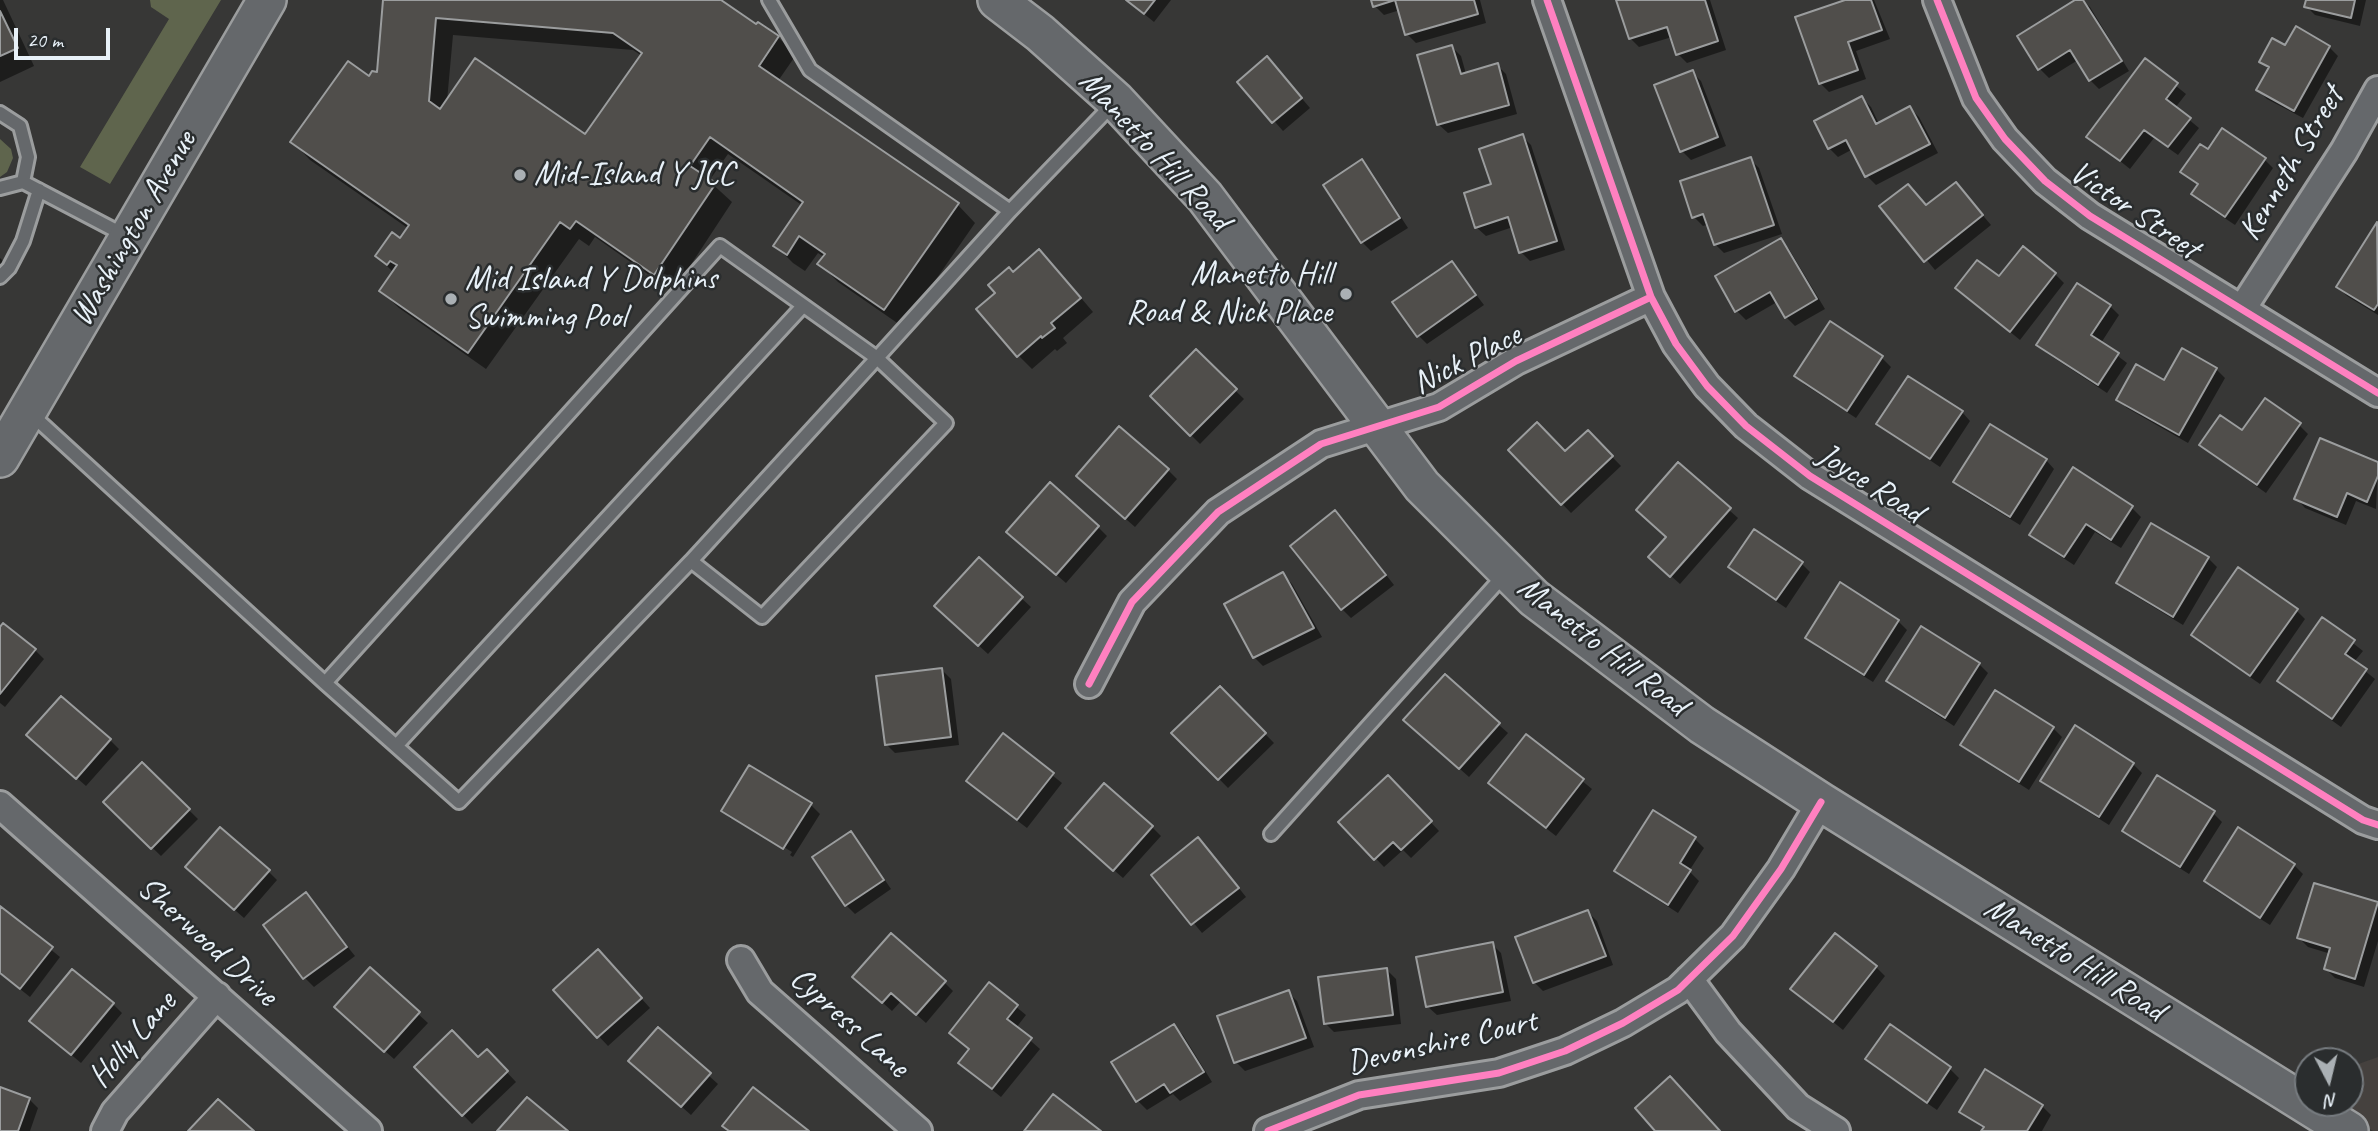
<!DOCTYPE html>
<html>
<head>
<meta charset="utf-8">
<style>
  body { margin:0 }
  #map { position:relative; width:2378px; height:1131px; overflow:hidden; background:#373736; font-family:Caveat,sans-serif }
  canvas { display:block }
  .north { position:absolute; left:2294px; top:1047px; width:70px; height:70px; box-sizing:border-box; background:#2a2d2e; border:2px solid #767b7f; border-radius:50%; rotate:173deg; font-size:19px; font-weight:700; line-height:28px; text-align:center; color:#e8f1f8 }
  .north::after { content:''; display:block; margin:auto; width:24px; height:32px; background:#aab0b4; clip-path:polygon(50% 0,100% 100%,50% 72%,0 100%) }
  .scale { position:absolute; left:14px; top:28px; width:96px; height:32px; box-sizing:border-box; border:4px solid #e8f1f8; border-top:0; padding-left:9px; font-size:21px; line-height:24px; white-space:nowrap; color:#e8f1f8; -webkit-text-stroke:5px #2a2d2e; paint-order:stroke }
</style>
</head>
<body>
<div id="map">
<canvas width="2378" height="1131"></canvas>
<div class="north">N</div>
<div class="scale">20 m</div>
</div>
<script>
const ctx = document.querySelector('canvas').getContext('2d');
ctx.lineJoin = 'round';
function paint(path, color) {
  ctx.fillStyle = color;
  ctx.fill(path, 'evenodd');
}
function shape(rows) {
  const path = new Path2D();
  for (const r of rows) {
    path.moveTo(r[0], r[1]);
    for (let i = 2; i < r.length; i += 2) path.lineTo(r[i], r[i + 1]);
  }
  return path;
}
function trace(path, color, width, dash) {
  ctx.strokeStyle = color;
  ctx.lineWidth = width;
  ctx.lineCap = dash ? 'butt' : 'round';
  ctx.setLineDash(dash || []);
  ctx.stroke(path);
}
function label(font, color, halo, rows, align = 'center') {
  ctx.font = font + ' Caveat,sans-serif';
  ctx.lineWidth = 5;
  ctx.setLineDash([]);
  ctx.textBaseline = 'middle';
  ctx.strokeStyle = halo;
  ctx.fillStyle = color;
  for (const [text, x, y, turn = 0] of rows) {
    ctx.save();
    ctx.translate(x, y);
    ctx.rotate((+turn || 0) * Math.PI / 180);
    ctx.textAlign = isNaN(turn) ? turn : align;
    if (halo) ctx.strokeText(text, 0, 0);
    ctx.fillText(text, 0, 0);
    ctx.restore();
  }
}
const built = shape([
  [2378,1057,2378,1131,2373,1131,2332,1103,2350,1103,2350,1067]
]);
const green = shape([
  [150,0,221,0,110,184,80,167,169,19,151,7],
  [0,139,11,149,13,158,7,172,0,177]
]);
const shadow = shape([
  [0,0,3,0,34,66,0,82],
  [384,0,717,0,757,27,778,37,796,55,778,81,958,205,975,223,903,327,838,282,820,264,824,257,818,253,805,271,793,263,775,245,803,206,728,154,709,181,732,202,673,292,595,237,589,246,579,239,486,369,399,308,381,291,394,273,377,256,400,241,409,229,310,160,293,142,370,78,378,74],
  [453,35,633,50,642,56,585,137,447,101],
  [1127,0,1171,0,1154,22],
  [1373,0,1480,0,1486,23,1416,43,1407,34,1400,10,1384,15,1375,6],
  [1620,0,1710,0,1726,50,1687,63,1678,54,1672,37,1639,47,1630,38],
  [1850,0,1874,0,1890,39,1856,51,1866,79,1829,92,1820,83],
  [2078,0,2082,0,2090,7,2129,71,2099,89,2090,80,2078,60,2049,78,2040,69,2019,36],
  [2308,0,2366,0,2360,26,2315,15,2306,6],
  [1452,47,1461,56,1466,74,1497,65,1506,74,1517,114,1448,133,1438,124],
  [2329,47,2338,56,2303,118,2267,99,2258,90,2270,70,2261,61,2286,48],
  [2145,61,2186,94,2175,108,2199,128,2178,155,2154,138,2130,169,2089,136],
  [1276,68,1310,108,1283,131,1240,82],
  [1692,72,1701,81,1726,146,1691,160,1682,151],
  [1862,98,1871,107,1879,124,1910,108,1919,117,1938,153,1876,185,1867,176,1853,149,1838,157,1829,148],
  [1522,136,1531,145,1565,250,1530,261,1521,252,1513,227,1486,236,1476,227,1493,185],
  [2208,151,2264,159,2273,168,2235,225,2202,203,2193,194,2199,185,2182,172],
  [1750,159,1759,168,1782,234,1724,253,1715,244,1709,224,1703,226,1694,217,1682,182],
  [1362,162,1371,171,1408,228,1371,251,1362,242],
  [1956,184,1991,225,1935,270,1882,206,1927,207],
  [2377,225,2378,225,2378,315,2347,296,2338,287],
  [1780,240,1789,249,1825,309,1795,326,1786,317,1777,302,1746,320,1737,311],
  [0,258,8,266,8,276,0,284],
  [1452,263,1484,305,1427,344,1418,335],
  [1053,265,1093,312,1063,338,1067,343,1057,351,1055,349,1032,369,1018,355,998,293,1013,274],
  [2055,274,2064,283,2020,340,1957,288,1999,279],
  [2110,306,2119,315,2101,343,2127,363,2107,393,2048,354,2039,345],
  [1196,352,1244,399,1200,444,1152,396],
  [1882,358,1891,367,1856,418,1805,385,1796,376],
  [2216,369,2225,378,2188,443,2127,408,2118,399,2165,382],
  [1962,412,1970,421,1940,467,1888,432,1879,423],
  [2299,425,2308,434,2266,493,2211,454,2202,445,2242,433],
  [1588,432,1621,466,1571,513,1510,450,1565,453],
  [2046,460,2054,469,2020,525,1965,491,1956,482],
  [2378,464,2376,509,2356,501,2346,525,2305,508,2296,498],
  [1168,470,1177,479,1135,527,1087,485],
  [2132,508,2141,517,2121,548,2095,532,2074,565,2040,543,2031,534],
  [1729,510,1738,518,1680,584,1660,566],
  [1344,521,1394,585,1351,618,1342,609],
  [1098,527,1107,536,1066,583,1017,541],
  [2208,558,2217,567,2183,625,2127,591,2118,582],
  [979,559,1031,607,988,654,945,615],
  [1801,563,1810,572,1786,608,1739,576,1730,567],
  [1283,574,1292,584,1322,637,1263,666,1254,657],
  [2296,610,2305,619,2260,684,2202,644,2193,635],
  [2322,619,2363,651,2354,662,2375,679,2341,727,2288,689,2279,680],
  [1898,621,1907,630,1873,682,1817,647,1808,638],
  [0,630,35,650,44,659,5,707,0,703],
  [1979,664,1988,673,1954,726,1897,689,1888,680],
  [942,670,951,679,959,745,895,753,886,744],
  [1445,677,1508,733,1469,777,1415,729],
  [1220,688,1274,743,1228,788,1174,733],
  [2053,728,2062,737,2029,790,1971,753,1963,744],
  [1003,736,1062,783,1027,828,977,790],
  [1527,736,1592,789,1556,836,1499,792],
  [110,740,119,749,86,786,38,744],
  [142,764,198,819,161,856,105,802],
  [2133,764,2142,773,2109,825,2052,789,2043,780],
  [1397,786,1439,831,1411,858,1403,850,1384,867,1341,822],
  [811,805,820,814,793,857,790,855,792,852,731,815,731,819,723,811],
  [1654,812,1695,839,1704,848,1689,871,1699,881,1678,913,1625,879,1616,870],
  [2213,813,2222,822,2189,874,2133,839,2124,831],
  [1152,827,1161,836,1123,878,1076,837],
  [850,833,859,842,891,889,855,914,846,905],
  [1207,848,1246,897,1202,933,1154,875],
  [2294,865,2303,874,2270,925,2215,890,2206,881],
  [268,871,277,880,244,918,196,876],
  [2315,885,2378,904,2378,941,2364,987,2335,978,2326,969,2331,954,2308,947,2299,938],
  [306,895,355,956,314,987,305,978],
  [0,908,60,957,30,997,0,973],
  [1588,912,1597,921,1613,965,1543,991,1534,982],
  [1492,944,1501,953,1511,1001,1437,1015,1427,1006],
  [607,960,650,1008,608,1046,555,990],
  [1876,967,1885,976,1843,1030,1793,989],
  [370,970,428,1023,394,1059,345,1016],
  [1387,970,1396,979,1401,1024,1334,1032,1325,1023],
  [944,982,953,991,926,1023,901,1001,892,1011,864,986],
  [990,985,1026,1015,1016,1028,1040,1049,1001,1097,970,1072,971,1050],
  [1288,992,1297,1001,1314,1047,1245,1071,1236,1062],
  [113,1004,122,1013,81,1063,41,1029],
  [1174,1026,1183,1035,1212,1082,1180,1101,1173,1094,1147,1110,1138,1101],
  [1890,1027,1950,1069,1959,1078,1937,1110,1876,1068,1867,1059],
  [658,1030,718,1084,691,1115,640,1070],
  [487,1051,516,1082,472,1124,416,1067,478,1059],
  [1986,1072,2042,1106,2051,1115,2042,1131,1983,1131,1984,1129,1961,1111],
  [0,1089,29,1099,38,1108,30,1131,0,1131]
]);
const building = shape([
  [383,0,721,0,756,24,758,22,779,36,759,66,959,203,884,310,817,264,825,254,799,236,787,255,773,246,803,202,710,137,690,166,716,183,654,275,576,221,570,229,560,222,468,353,379,291,397,265,390,261,387,265,375,256,392,232,400,238,409,225,290,142,348,61,369,76,372,71,377,72,383,0],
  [436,18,613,33,642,53,585,134,475,58,440,109,429,101,436,18],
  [1126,0,1155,0,1144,14,1126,0],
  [1371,0,1474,0,1478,14,1405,35,1395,0,1373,7,1371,0],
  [1616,0,1705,0,1718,41,1676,55,1667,27,1629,39,1616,0],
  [1845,0,1871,0,1882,30,1848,42,1858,70,1819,84,1795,17,1845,0],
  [2075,0,2083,0,2122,61,2089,81,2070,50,2038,70,2017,36,2075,0],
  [2306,0,2355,0,2351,18,2304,7,2306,0],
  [0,11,18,48,0,56,0,11],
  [2296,26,2330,46,2294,111,2256,90,2269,67,2259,62,2272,38,2285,45,2296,26],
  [1452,45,1461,74,1498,63,1509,105,1437,125,1417,55,1452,45],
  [1267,56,1302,98,1272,123,1237,82,1267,56],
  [2145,58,2178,83,2166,99,2191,118,2168,147,2144,130,2120,161,2086,137,2145,58],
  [1693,70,1718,137,1680,152,1654,85,1693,70],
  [1862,96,1876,124,1910,106,1930,144,1865,177,1846,140,1828,149,1814,121,1862,96],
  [2222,128,2266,158,2225,217,2191,194,2198,184,2180,172,2200,144,2208,149,2222,128],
  [1523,134,1557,241,1519,253,1508,217,1475,228,1464,193,1491,184,1479,149,1523,134],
  [1751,157,1774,225,1714,245,1703,214,1692,218,1680,181,1751,157],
  [1362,159,1400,218,1361,243,1323,185,1362,159],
  [1956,182,1983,215,1924,262,1879,206,1908,184,1926,205,1956,182],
  [2377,222,2378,304,2374,310,2336,287,2377,222],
  [1781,238,1817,299,1785,318,1770,292,1735,312,1715,276,1781,238],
  [2023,246,2056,273,2010,332,1955,288,1977,260,1999,276,2023,246],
  [1039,249,1081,298,1051,323,1055,328,1042,338,1041,336,1017,357,976,309,995,293,988,285,1009,267,1013,272,1039,249],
  [1452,261,1476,295,1417,337,1392,302,1452,261],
  [2077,283,2111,305,2091,335,2119,353,2098,385,2036,345,2077,283],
  [1830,321,1883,356,1847,411,1794,376,1830,321],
  [2182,348,2217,368,2179,435,2116,400,2136,364,2164,380,2182,348],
  [1196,349,1237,389,1190,436,1150,396,1196,349],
  [1908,376,1963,411,1930,459,1876,424,1908,376],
  [2265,398,2301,423,2257,485,2199,445,2220,415,2242,430,2265,398],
  [1537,422,1565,451,1588,430,1613,456,1561,505,1508,450,1537,422],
  [1990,424,2047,459,2010,517,1953,482,1990,424],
  [1119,426,1169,469,1125,519,1076,476,1119,426],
  [2320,438,2378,462,2378,476,2367,502,2347,493,2337,517,2294,499,2320,438],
  [1678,462,1731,508,1670,577,1648,557,1666,537,1636,510,1678,462],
  [2073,467,2133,506,2111,540,2086,524,2064,557,2029,535,2073,467],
  [1050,482,1099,526,1056,575,1006,532,1050,482],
  [1335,510,1386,575,1341,610,1290,546,1335,510],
  [2151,523,2209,557,2173,617,2116,583,2151,523],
  [1754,529,1803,562,1776,600,1728,567,1754,529],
  [979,557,1023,597,978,646,934,606,979,557],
  [2238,567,2298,609,2250,676,2191,635,2238,567],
  [1283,572,1314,628,1253,658,1224,604,1283,572],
  [1840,582,1899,620,1864,675,1805,638,1840,582],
  [2322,617,2355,640,2345,654,2367,669,2332,719,2277,681,2322,617],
  [3,623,36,649,0,694,0,627,3,623],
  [1921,626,1980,663,1945,718,1886,681,1921,626],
  [942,668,951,737,885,745,876,676,942,668],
  [1445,674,1500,723,1459,769,1403,720,1445,674],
  [1220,686,1266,733,1218,780,1171,733,1220,686],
  [1995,690,2054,727,2019,782,1960,745,1995,690],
  [61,696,111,739,76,779,26,735,61,696],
  [2075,725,2134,763,2099,817,2040,781,2075,725],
  [1003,733,1054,773,1017,820,966,781,1003,733],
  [1526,734,1584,779,1546,828,1488,783,1526,734],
  [142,762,190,809,151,849,103,802,142,762],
  [749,765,812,803,783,849,721,811,749,765],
  [1388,775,1432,821,1401,850,1393,842,1374,860,1338,822,1388,775],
  [2157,775,2215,811,2180,867,2122,831,2157,775],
  [1104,783,1153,826,1113,871,1065,828,1104,783],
  [1653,810,1696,837,1680,863,1691,870,1668,905,1614,871,1653,810],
  [220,827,270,870,234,910,185,867,220,827],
  [2238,827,2295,864,2260,918,2204,881,2238,827],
  [851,831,884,880,845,906,812,857,851,831],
  [1198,837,1239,888,1191,925,1151,875,1198,837],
  [2314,883,2378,902,2355,979,2324,969,2330,948,2297,938,2314,883],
  [306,892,347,947,303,979,263,925,306,892],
  [0,906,53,947,20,989,0,973,0,906],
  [1588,910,1606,956,1533,983,1515,937,1588,910],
  [891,933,946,981,916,1015,891,993,882,1003,852,977,891,933],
  [1835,933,1877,966,1833,1022,1790,989,1835,933],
  [1493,942,1503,992,1426,1007,1416,957,1493,942],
  [598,949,642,998,597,1038,553,990,598,949],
  [370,967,420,1012,384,1052,334,1007,370,967],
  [1387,968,1393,1015,1324,1024,1318,977,1387,968],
  [72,969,114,1003,71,1055,29,1021,72,969],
  [989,982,1018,1005,1007,1019,1032,1038,992,1089,958,1063,969,1049,949,1033,989,982],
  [1289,990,1306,1038,1234,1063,1217,1016,1289,990],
  [1174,1024,1204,1072,1170,1093,1164,1084,1136,1102,1111,1062,1174,1024],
  [1890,1024,1951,1067,1927,1103,1865,1059,1890,1024],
  [658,1027,711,1073,681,1107,628,1061,658,1027],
  [452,1030,478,1057,487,1049,508,1071,462,1116,414,1067,452,1030],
  [1985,1069,2043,1105,2027,1131,1981,1131,1984,1127,1959,1112,1985,1069],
  [1670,1076,1720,1131,1655,1131,1635,1108,1670,1076],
  [0,1087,30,1098,18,1131,0,1131,0,1087],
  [753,1087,809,1131,729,1131,722,1126,753,1087],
  [1053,1094,1101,1131,1024,1131,1053,1094],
  [527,1097,568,1131,497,1131,527,1097],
  [218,1099,254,1131,188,1131,218,1099]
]);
const lane = shape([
  [769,0,810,70,1010,211],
  [0,113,20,126,28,157,23,182],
  [0,188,23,182,126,236],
  [0,277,9,268,23,241,39,190],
  [30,413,325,683,459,802,691,561],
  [325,683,720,246,877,358,946,423,762,617,691,561,877,358,1010,211,1113,104],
  [397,745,803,306],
  [1271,834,1505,574]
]);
const street = shape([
  [1547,0,1651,297,1676,344,1707,386,1746,426,1810,476,2363,820,2378,825],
  [1937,0,1976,98,2005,139,2045,181,2090,216,2378,393],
  [2242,309,2344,151,2378,90],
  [1089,684,1132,602,1218,512,1321,444,1439,407,1516,361,1651,297],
  [0,805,368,1131],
  [741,960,760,992,918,1131],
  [1689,979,1728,1032,1798,1107,1836,1131],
  [105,1131,115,1112,217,996],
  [1268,1131,1359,1095,1499,1073,1565,1051,1623,1023,1678,990,1733,936,1781,869,1821,802]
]);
const secondary = shape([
  [997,0,1040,33,1116,101,1205,197,1422,486,1534,598,1702,725,1821,802,2349,1131],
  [0,458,267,0]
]);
const cycleway = shape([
  [1547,0,1651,297,1676,344,1707,386,1746,426,1810,476,2363,820,2378,825],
  [1937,0,1976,98,2005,139,2045,181,2090,216,2378,393],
  [1089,684,1132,602,1218,512,1321,444,1439,407,1516,361,1651,297],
  [1268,1131,1359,1095,1499,1073,1565,1051,1623,1023,1678,990,1733,936,1781,869,1821,802]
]);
const markers = [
  [520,175,7,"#aab0b4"],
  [1346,294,7,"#aab0b4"],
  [451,299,7,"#aab0b4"]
];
const streetNames = [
  ["Manetto Hill Road",1154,151,47],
  ["Kenneth Street",2292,164,-59],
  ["Victor Street",2134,211,34],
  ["Washington Avenue",134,229,-60],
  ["Nick Place",1467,360,-27],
  ["Joyce Road",1870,484,33],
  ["Manetto Hill Road",1602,647,38],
  ["Sherwood Drive",207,942,42],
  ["Manetto Hill Road",2074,960,32],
  ["Cypress Lane",849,1023,42],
  ["Holly Lane",133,1040,-49],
  ["Devonshire Court",1442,1043,-13]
];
const poiNames = [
  ["Mid-Island Y JCC",534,175],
  ["Manetto Hill",1332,275,"right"],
  ["Road & Nick Place",1332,313,"right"],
  ["Mid Island Y Dolphins",465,280],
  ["Swimming Pool",465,318]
];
paint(built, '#45413e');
paint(green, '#5f654d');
paint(shadow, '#0007');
paint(building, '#504e4b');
trace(building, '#9b9d9e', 2);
trace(lane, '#9b9d9e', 18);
trace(street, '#9b9d9e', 32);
trace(secondary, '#9b9d9e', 42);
trace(lane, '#65686b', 12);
trace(street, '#65686b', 26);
trace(secondary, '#65686b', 37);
trace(cycleway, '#ff80c0', 7);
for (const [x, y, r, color] of markers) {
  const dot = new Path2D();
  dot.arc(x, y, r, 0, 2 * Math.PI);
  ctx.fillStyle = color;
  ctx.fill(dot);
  trace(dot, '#2a2d2e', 2.5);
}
label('33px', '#e8f1f8', '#2a2d2e', streetNames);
label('33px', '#e8f1f8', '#2a2d2e', poiNames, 'left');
</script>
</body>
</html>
